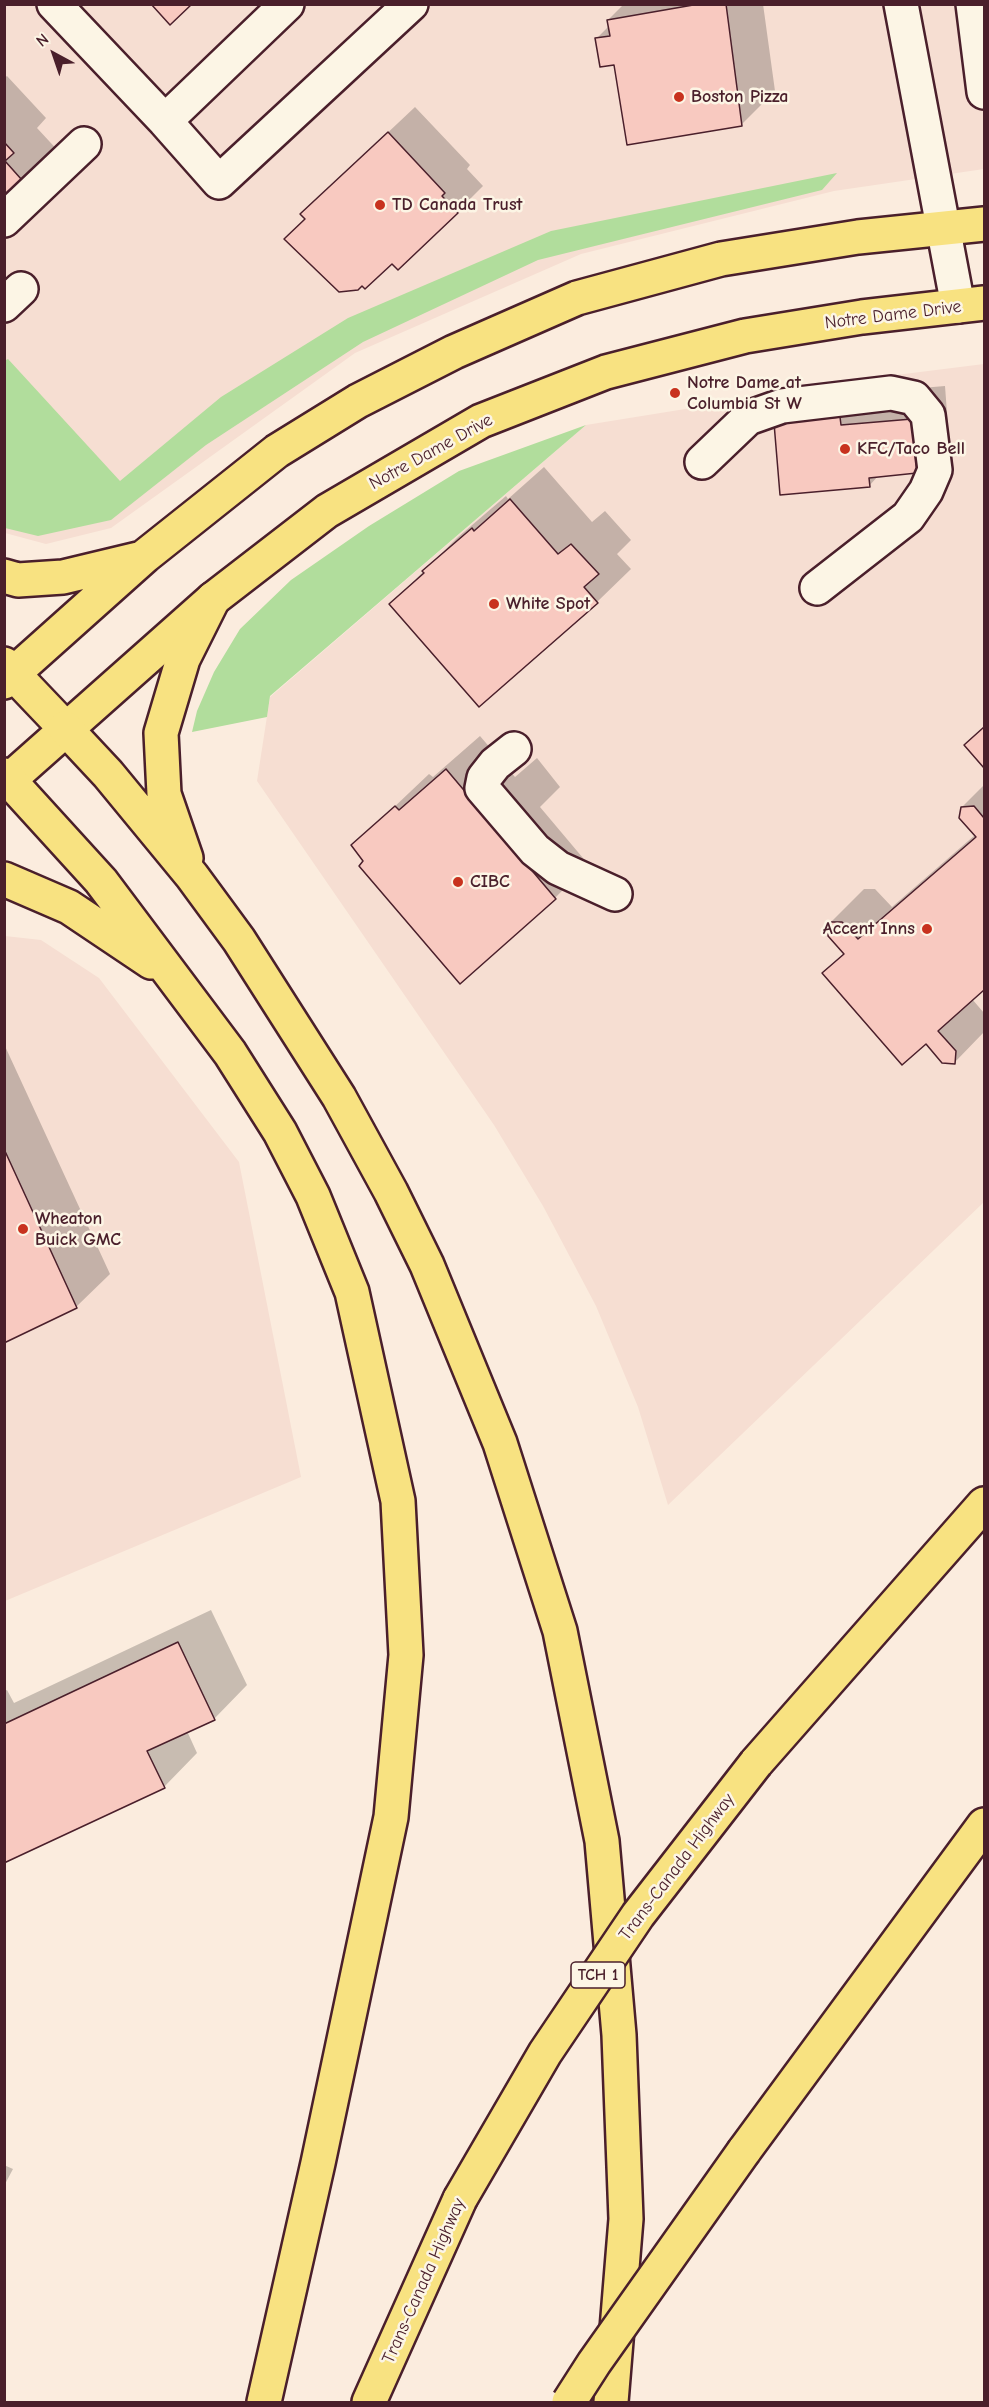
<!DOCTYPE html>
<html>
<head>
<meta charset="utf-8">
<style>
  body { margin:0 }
  #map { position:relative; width:989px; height:2407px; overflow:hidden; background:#fbecde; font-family:"Comic Neue",sans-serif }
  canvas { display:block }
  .frame { position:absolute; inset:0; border:6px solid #4a1f2b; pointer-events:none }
  .north { position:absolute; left:24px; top:24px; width:60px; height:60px; -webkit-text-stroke:4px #fcf5e5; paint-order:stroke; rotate:320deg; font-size:16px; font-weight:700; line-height:24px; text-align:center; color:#4a1f2b }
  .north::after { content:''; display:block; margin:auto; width:21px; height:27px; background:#4a1f2b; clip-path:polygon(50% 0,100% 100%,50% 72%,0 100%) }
</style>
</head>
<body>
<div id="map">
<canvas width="989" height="2407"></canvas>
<div class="frame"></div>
<div class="north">N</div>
</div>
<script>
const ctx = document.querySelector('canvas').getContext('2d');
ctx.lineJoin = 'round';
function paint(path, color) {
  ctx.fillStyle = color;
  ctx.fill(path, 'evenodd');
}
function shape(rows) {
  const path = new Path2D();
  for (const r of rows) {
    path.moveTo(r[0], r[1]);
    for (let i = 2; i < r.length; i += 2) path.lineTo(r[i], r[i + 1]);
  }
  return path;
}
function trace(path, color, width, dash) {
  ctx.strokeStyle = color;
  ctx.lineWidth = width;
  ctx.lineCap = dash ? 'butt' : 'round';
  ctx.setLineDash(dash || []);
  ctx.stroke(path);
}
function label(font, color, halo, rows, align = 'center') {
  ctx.font = font + ' "Comic Neue",sans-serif';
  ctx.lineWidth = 5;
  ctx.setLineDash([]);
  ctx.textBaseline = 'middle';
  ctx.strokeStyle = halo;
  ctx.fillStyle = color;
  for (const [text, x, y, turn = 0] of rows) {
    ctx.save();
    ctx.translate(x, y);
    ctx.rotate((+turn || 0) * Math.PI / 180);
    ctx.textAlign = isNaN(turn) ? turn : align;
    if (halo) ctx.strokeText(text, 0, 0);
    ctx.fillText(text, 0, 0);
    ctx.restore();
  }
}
const built = shape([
  [5,5,984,5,984,169,834,191,581,254,355,353,111,528,46,544,5,533],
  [984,364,984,1202,668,1505,638,1407,596,1306,543,1206,494,1125,257,781,270,697,586,425,896,375],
  [5,936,41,940,99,978,239,1162,301,1477,5,1601]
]);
const green = shape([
  [837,173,822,190,538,260,363,342,206,445,111,520,38,536,5,528,4,361,8,359,120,481,221,397,348,318,551,231],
  [586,425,270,696,267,717,192,732,197,711,214,672,240,629,291,580,369,526,459,471]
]);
const shadow = shape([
  [624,4,763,4,775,91,742,124,615,63,596,39,609,26,608,20],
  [7,76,46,118,37,128,62,155,4,211,4,78],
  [415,107,470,165,467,169,483,186,457,212,392,262,306,219,329,188],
  [945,386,949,439,916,472,879,475,869,486,775,424,874,392],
  [544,467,592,522,605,511,631,540,617,554,631,569,597,602,479,705,391,604,457,538,506,496,508,499],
  [984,727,984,766,966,745],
  [480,736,515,777,537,758,560,787,540,807,588,864,555,898,460,982,353,846,429,774,433,777],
  [984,785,984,988,972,999,984,1013,984,1032,955,1062,824,973,845,952,830,923,864,889,875,889,892,907,975,835,962,807],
  [4,1044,110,1274,76,1307,4,1342],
  [211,1610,247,1685,214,1719,187,1731,197,1753,164,1787,4,1861,4,1691,7,1690,14,1703],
  [4,2165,13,2169,4,2186]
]);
const building = shape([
  [151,4,192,4,170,25,151,4],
  [699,4,726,4,742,126,627,145,614,65,600,67,595,38,610,36,607,20,699,4],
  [388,132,445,193,442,196,458,213,398,270,392,264,365,289,362,286,358,290,339,292,284,239,305,219,300,214,388,132],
  [4,142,14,153,5,161,30,189,4,213,4,142],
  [840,417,841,425,912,419,917,473,869,478,870,487,780,495,774,423,840,417],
  [510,499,558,554,571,544,599,574,584,587,598,603,479,707,389,604,424,573,422,571,472,528,474,531,510,499],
  [984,727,984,768,964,745,984,727],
  [446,769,556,899,460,984,359,866,363,861,351,845,395,806,399,810,446,769],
  [974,806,984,818,984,990,938,1031,956,1051,955,1064,942,1063,926,1044,902,1065,822,973,844,954,828,936,829,922,842,922,858,939,976,837,959,818,961,807,974,806],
  [4,1149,77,1308,4,1343,4,1149],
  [178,1642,215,1720,147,1751,165,1788,4,1863,4,1724,178,1642]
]);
const minor = shape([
  [54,4,165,121,287,4],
  [901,4,958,306],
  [973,4,984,92],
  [165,121,219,182,411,4],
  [4,220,84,144],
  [4,305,21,289],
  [702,462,748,418,782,406,891,393,914,398,928,415,935,470,926,491,908,517,817,588],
  [514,749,495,764,484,778,482,788,535,850,558,868,615,894]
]);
const major = shape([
  [4,576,18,580,63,577,138,559],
  [4,664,65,728],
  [4,682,145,556,277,451,358,401,454,352,577,298,721,259,858,237,984,224],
  [4,775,9,780,213,599,327,511,481,421,606,372,745,336,862,317,984,303]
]);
const highway = shape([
  [65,728,108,774,192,876,239,940,339,1097,391,1192,427,1265,500,1443,560,1631,602,1841,619,2035,626,2219,611,2402],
  [9,780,101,881,230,1053,280,1132,313,1196,352,1292,398,1501,406,1655,391,1817,318,2163,264,2402],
  [186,858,164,794,161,733,183,659,213,599],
  [4,879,69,907,151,962],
  [756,1763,984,1504],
  [744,2151,984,1825],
  [369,2402,460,2199]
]);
const highwayBridge = shape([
  [460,2199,545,2053,638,1915,756,1763],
  [569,2402,594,2363,744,2151]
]);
const markers = [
  [679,97,6,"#c8321e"],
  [380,205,6,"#c8321e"],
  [675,393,6,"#c8321e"],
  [845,449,6,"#c8321e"],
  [494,604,6,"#c8321e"],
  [458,882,6,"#c8321e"],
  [927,929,6,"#c8321e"],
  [23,1229,6,"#c8321e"]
];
const shields = [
  [598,1975,54]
];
const shieldNames = [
  ["TCH 1",598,1975]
];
const poiNames = [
  ["Boston Pizza",691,97],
  ["TD Canada Trust",392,205],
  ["Notre Dame at",687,383],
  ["Columbia St W",687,404],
  ["KFC/Taco Bell",857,449],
  ["White Spot",506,604],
  ["CIBC",470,882],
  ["Accent Inns",915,929,"right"],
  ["Wheaton",35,1219],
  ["Buick GMC",35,1240]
];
const streetNames = [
  ["Notre Dame Drive",893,315,-7],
  ["Notre Dame Drive",431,452,-29],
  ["Trans-Canada Highway",677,1867,-53],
  ["Trans-Canada Highway",424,2281,-66]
];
paint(built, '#f6ded2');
paint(green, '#b1dd9c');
paint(shadow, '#0003');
paint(building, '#f8c9c0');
trace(building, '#4a1f2b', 1.5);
trace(minor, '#4a1f2b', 38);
trace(major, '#4a1f2b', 38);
trace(highway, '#4a1f2b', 38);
trace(minor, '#fcf5e5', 33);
trace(major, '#f8e281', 33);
trace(highway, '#f8e281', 33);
trace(highwayBridge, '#4a1f2b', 38, []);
trace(highwayBridge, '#f8e281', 33);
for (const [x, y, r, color] of markers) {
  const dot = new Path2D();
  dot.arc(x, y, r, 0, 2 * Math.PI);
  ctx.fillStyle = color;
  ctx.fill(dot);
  trace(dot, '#fcf5e5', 2);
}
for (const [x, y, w] of shields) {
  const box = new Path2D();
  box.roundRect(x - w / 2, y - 13, w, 26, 4.5);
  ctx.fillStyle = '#fcf5e5';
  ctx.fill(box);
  trace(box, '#4a1f2b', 1.5);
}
label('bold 16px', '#4a1f2b', null, shieldNames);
label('bold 18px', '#4a1f2b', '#fcf5e5', poiNames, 'left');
label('18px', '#4a1f2b', '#fcf5e5', streetNames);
</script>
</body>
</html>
